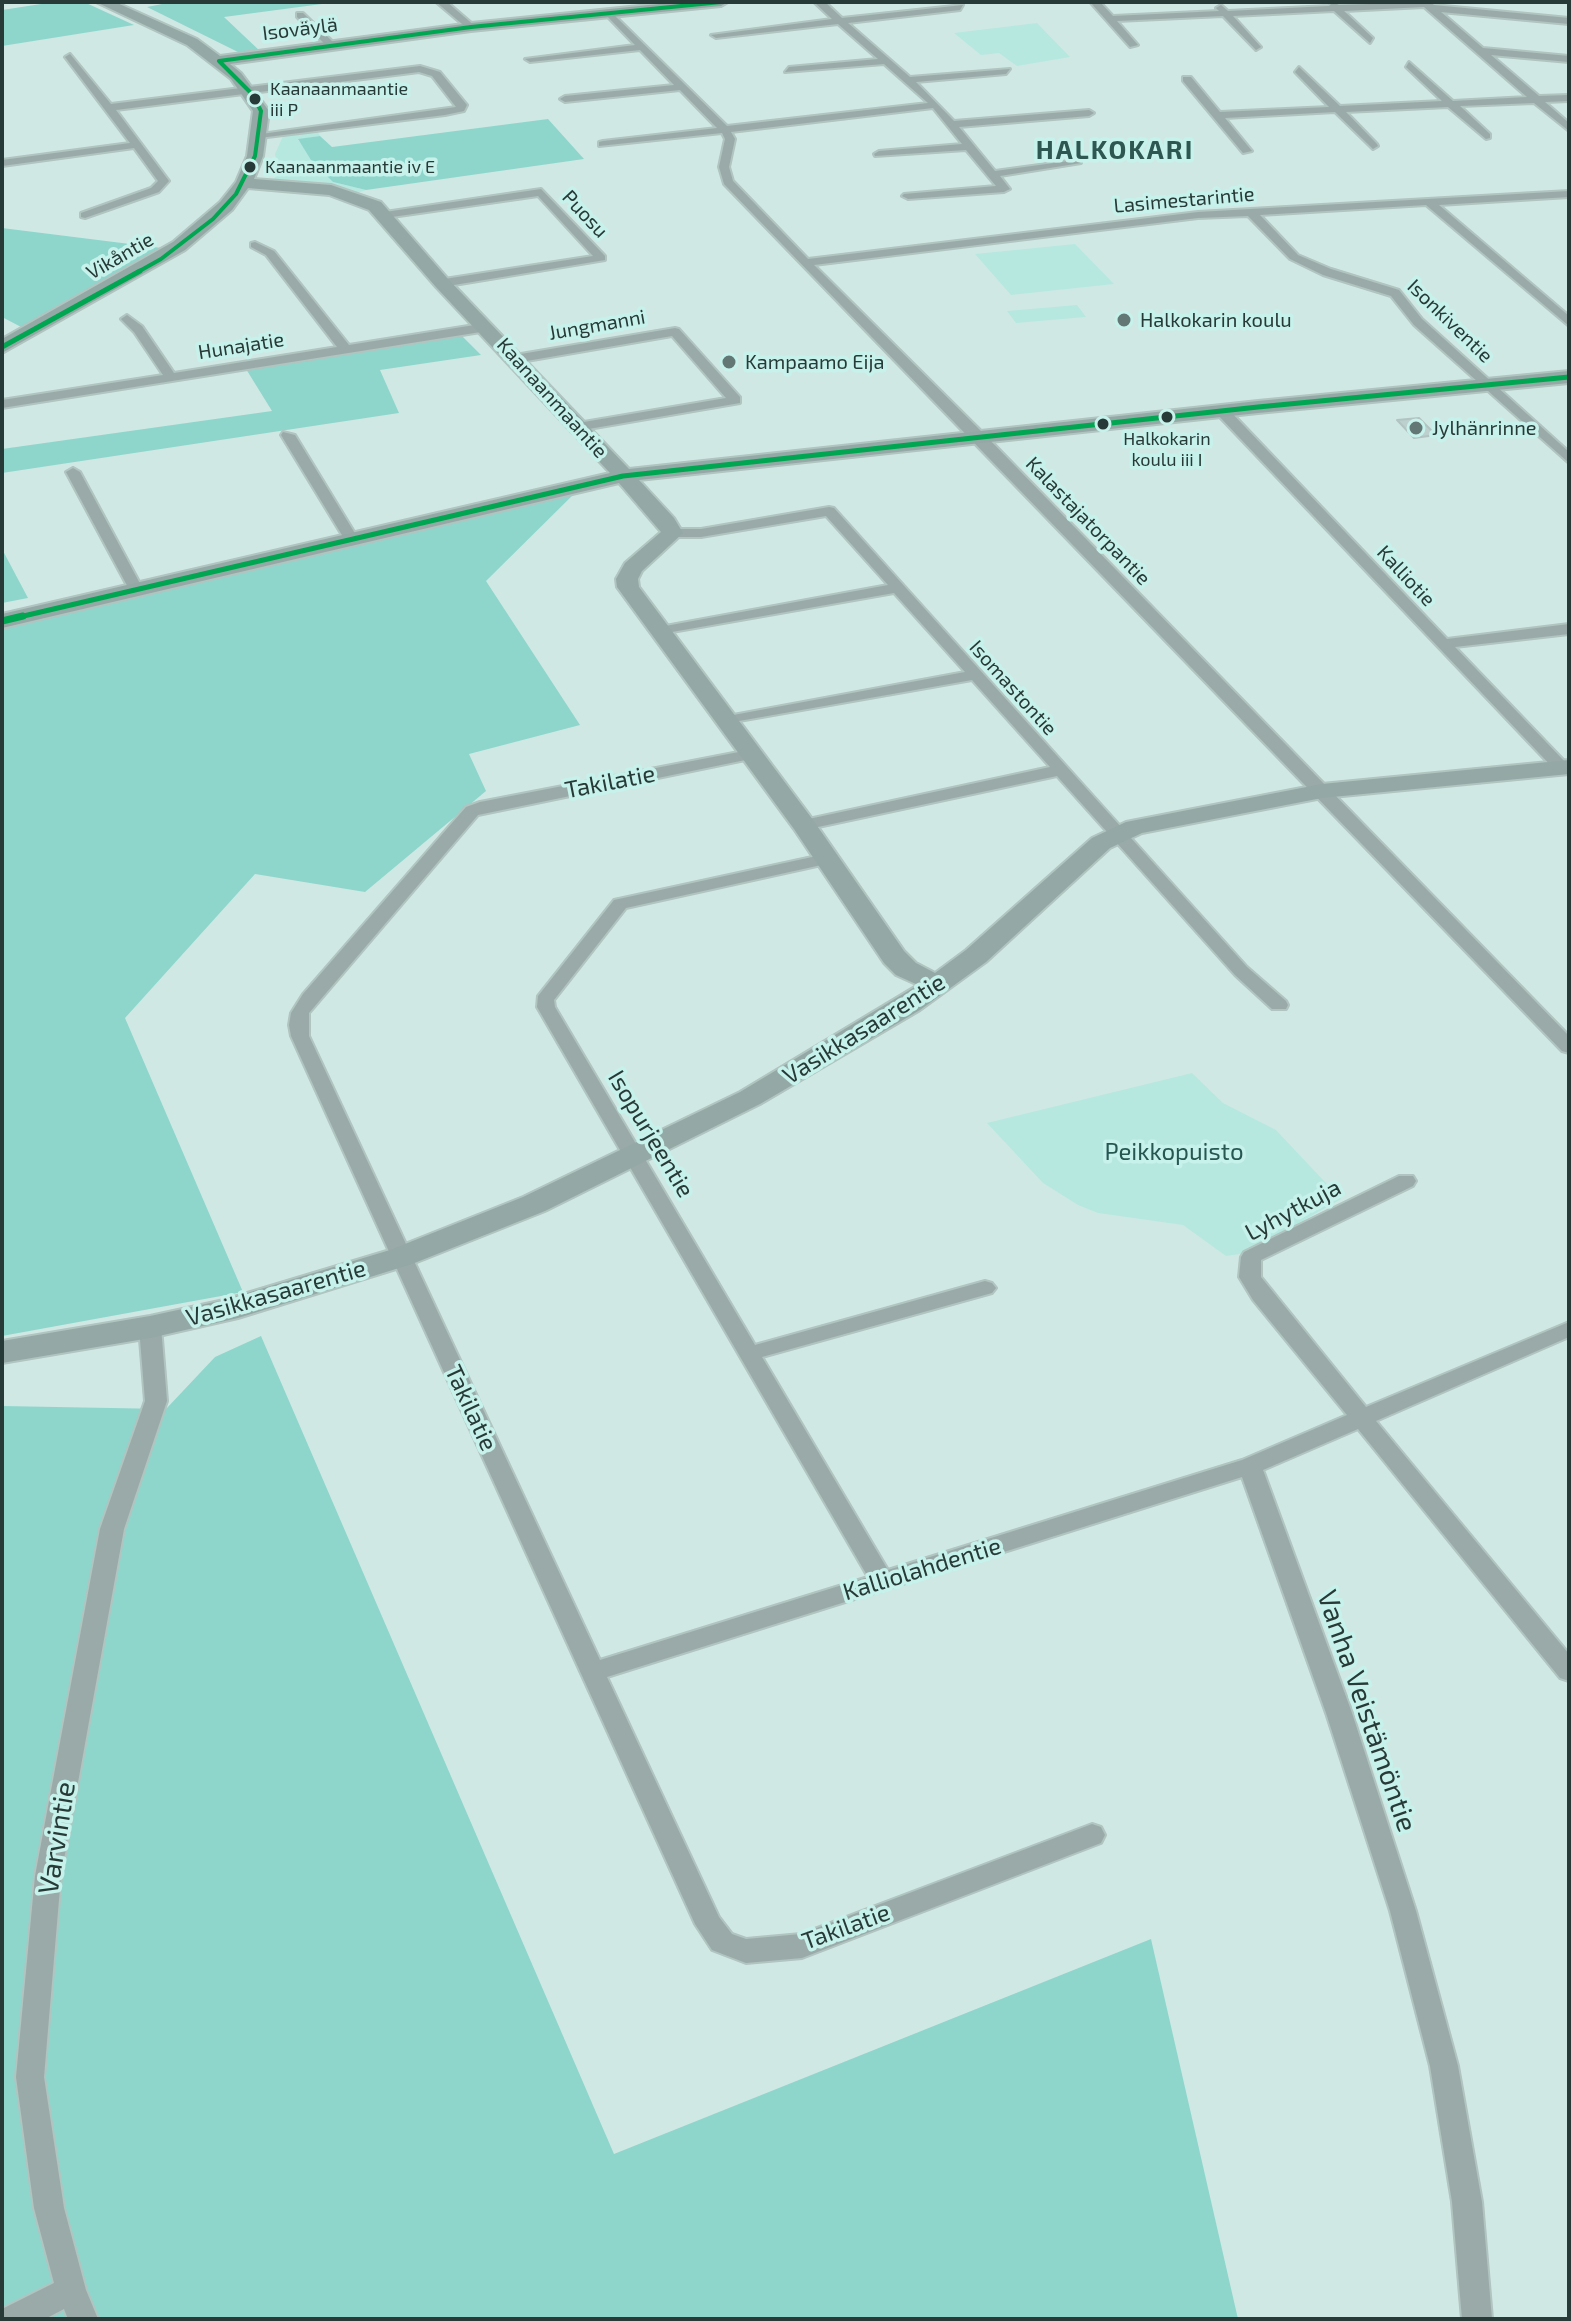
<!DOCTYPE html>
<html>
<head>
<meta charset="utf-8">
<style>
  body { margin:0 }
  #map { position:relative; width:1571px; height:2321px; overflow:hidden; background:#d0e8e4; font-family:"Exo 2",sans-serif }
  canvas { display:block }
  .frame { position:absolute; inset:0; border:4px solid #283a37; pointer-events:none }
</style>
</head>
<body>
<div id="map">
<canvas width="1571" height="2321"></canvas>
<div class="frame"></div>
</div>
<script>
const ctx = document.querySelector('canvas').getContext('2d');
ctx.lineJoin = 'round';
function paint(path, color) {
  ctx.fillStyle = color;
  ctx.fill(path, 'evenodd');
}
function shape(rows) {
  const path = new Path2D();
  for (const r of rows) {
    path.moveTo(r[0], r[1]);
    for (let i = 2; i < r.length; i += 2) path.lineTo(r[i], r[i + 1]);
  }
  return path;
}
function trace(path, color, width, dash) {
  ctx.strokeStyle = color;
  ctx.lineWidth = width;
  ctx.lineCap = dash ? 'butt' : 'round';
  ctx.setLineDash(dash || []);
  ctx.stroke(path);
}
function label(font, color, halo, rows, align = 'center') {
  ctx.font = font + ' "Exo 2",sans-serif';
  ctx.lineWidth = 7;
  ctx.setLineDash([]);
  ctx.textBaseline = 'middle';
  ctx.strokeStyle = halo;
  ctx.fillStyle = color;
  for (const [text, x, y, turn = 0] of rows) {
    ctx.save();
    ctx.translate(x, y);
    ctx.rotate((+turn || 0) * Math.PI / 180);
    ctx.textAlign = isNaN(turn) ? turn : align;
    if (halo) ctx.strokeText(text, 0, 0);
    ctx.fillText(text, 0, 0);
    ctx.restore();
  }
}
const green = shape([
  [1037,23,1070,57,1017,66,999,53,981,55,954,33],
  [317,131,320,136,298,140,333,182,366,190,357,193,322,185,273,181,278,171,275,154,283,136],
  [1075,244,1114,284,1011,295,975,254],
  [1077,305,1086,317,1016,323,1007,311],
  [1192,1073,1223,1103,1276,1130,1341,1199,1247,1253,1226,1256,1183,1225,1098,1213,1078,1205,1043,1183,987,1123]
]);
const forest = shape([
  [54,2,84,2,134,25,2,46,2,10],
  [172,2,337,2,224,17,261,52,242,54,147,7],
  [548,119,584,159,366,190,333,182,311,160,298,139,320,136,332,147],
  [2,228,162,248,23,328,2,317],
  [460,334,481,355,380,370,399,413,2,473,2,449,272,411,246,369],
  [578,490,486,581,580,725,469,754,486,791,365,892,255,874,125,1018,243,1292,2,1336,2,624],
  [2,549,28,598,2,603],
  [261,1336,614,2154,1151,1939,1238,2319,2,2319,2,1406,166,1409,215,1357]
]);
const building = shape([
  [1419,418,1436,435,1414,438,1397,420,1419,418]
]);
const street = shape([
  [436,2,447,2,476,27,468,29,436,2],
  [814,2,825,2,842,18,963,5,960,10,848,23,910,77,1010,69,1006,74,916,82,954,121,1089,110,1094,113,1089,116,959,127,995,171,1076,160,1081,163,1000,176,1010,189,1004,192,908,199,902,196,904,194,996,186,966,150,875,156,874,154,879,151,962,144,933,108,731,132,735,139,729,167,733,181,808,259,1198,212,1569,191,1569,197,1439,205,1569,316,1569,326,1426,205,1260,215,1298,255,1331,269,1399,290,1422,319,1569,452,1569,463,1414,325,1391,296,1323,275,1290,259,1248,216,1198,218,814,265,984,434,1569,1036,1569,1053,1562,1051,724,184,719,167,725,139,722,133,599,146,599,142,603,141,717,128,680,90,565,102,560,99,565,96,674,85,640,50,530,62,525,59,635,45,606,15,609,10,727,126,928,103,884,64,785,72,789,67,878,59,838,24,716,38,711,35,832,19,814,2],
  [1090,2,1100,2,1113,16,1219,11,1216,8,1221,5,1228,11,1329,6,1333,2,1339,5,1430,2,1434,5,1569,18,1569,24,1441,12,1483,48,1569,56,1569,62,1491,55,1539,96,1569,95,1569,101,1545,102,1569,123,1569,131,1534,103,1460,106,1490,134,1490,138,1486,139,1448,107,1346,112,1377,144,1378,146,1373,149,1335,112,1225,118,1252,151,1243,153,1183,81,1183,77,1191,77,1220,112,1329,107,1295,72,1299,67,1340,106,1442,101,1406,67,1409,62,1453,101,1527,97,1424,7,1344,11,1373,38,1370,43,1334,11,1233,16,1261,47,1256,50,1223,16,1117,21,1138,45,1130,47,1090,2],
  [297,13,303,13,334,43,334,47,328,47,297,17,297,13],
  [70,54,111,104,420,66,440,72,467,105,464,111,445,115,259,138,254,135,456,107,432,76,419,72,116,110,169,181,159,192,85,218,81,217,81,213,151,188,158,181,134,148,2,166,2,160,130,143,65,57,70,54],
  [541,189,605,256,605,260,442,287,436,283,438,280,593,256,538,196,385,218,379,215,385,212,541,189],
  [255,242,274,251,349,345,487,323,493,327,487,331,2,408,2,400,163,375,134,332,121,319,127,315,142,326,174,373,337,347,266,255,251,247,251,243,255,242],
  [675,328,679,329,740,397,740,403,577,431,570,427,572,424,726,398,672,336,515,363,509,359,515,355,675,328],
  [1217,408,1227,408,1447,639,1569,624,1569,634,1455,647,1568,765,1568,771,1556,771,1217,414,1217,408],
  [283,432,295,435,359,540,357,543,347,543,345,540,281,435,283,432],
  [73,468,80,472,144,591,142,594,137,595,130,591,66,472,73,468],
  [829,507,834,508,1247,967,1286,1001,1288,1005,1286,1009,1272,1009,1235,975,1057,776,804,830,798,829,796,825,804,820,1050,767,972,680,722,724,722,718,728,716,965,672,894,593,655,635,655,629,660,627,888,585,826,516,701,537,672,537,665,533,672,529,701,529,829,507],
  [749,750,757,755,755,758,478,815,309,1013,309,1036,600,1660,868,1577,537,1007,538,996,614,900,826,854,835,859,826,864,626,908,554,1000,555,1007,755,1345,985,1281,992,1283,996,1288,992,1293,762,1357,888,1570,1242,1460,1347,1415,1253,1300,1239,1277,1241,1257,1244,1252,1399,1176,1413,1176,1416,1181,1413,1186,1261,1260,1261,1277,1366,1407,1569,1322,1569,1337,1376,1421,1569,1654,1569,1681,1560,1678,1358,1429,1263,1470,1352,1713,1416,1911,1458,2066,1482,2202,1492,2319,1462,2319,1452,2202,1430,2066,1390,1911,1326,1713,1242,1477,607,1677,719,1917,732,1934,746,1939,801,1934,1092,1824,1101,1827,1105,1835,1101,1843,802,1958,746,1963,712,1950,695,1924,291,1036,289,1025,291,1013,303,994,466,807,480,802,749,750],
  [150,1320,158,1322,161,1327,167,1401,124,1529,61,1876,44,2077,64,2208,86,2290,98,2319,68,2319,64,2309,45,2319,2,2319,2,2309,54,2283,34,2208,16,2077,35,1876,100,1529,145,1401,139,1327,142,1322,150,1320]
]);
const secondary = shape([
  [96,2,115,2,197,39,220,56,471,23,679,2,728,2,721,6,471,31,230,64,241,73,269,111,263,156,254,179,331,185,381,202,448,279,629,469,1258,401,1569,371,1569,383,1258,413,639,480,674,518,683,533,642,571,638,579,639,587,813,820,904,951,916,963,935,973,966,950,1092,838,1126,822,1322,784,1569,760,1569,774,1322,798,1142,833,1110,848,986,962,920,1010,760,1104,545,1211,412,1264,238,1318,150,1338,2,1363,2,1341,150,1316,224,1300,390,1250,523,1197,740,1092,918,985,896,975,884,963,794,829,617,587,616,579,625,563,661,532,619,483,2,628,2,614,610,473,436,287,369,210,329,195,248,188,232,210,185,250,2,353,2,339,173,242,220,202,236,182,247,156,253,111,231,79,187,45,96,2]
]);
const bus1Far2 = shape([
  [219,61,471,27,721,2],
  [136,273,161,259,213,219,236,194,255,156,261,111,252,94,219,61]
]);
const bus1Far1 = shape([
  [2,347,140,271],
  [15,618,623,476,1258,407,1569,377]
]);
const bus1 = shape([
  [2,621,23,616]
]);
const markers = [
  [255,99,7,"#283a37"],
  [250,167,7,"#283a37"],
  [1124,320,8,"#637774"],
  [729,362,8,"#637774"],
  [1167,417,7,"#283a37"],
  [1103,424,7,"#283a37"],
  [1416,428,8,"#637774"]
];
const farBusnames = [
  ["Kaanaanmaantie",270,89],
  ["iii P",270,110],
  ["Kaanaanmaantie iv E",265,167],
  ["Halkokarin",1167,439,"center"],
  ["koulu iii I",1167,460,"center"]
];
const farStreetnames = [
  ["Isoväylä",300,29,-7],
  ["Lasimestarintie",1184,200,-5],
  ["Puosu",585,214,47],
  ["Vikåntie",120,256,-30],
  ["Isonkiventie",1450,321,44],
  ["Jungmanni",597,325,-10],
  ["Hunajatie",241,346,-9],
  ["Kaanaanmaantie",552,398,48],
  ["Kalastajatorpantie",1088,521,46],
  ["Kalliotie",1406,576,47],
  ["Isomastontie",1013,688,48]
];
const farPoinames = [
  ["Halkokarin koulu",1140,320],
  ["Kampaamo Eija",745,362],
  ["Jylhänrinne",1432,428]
];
const streetNames = [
  ["Takilatie",610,782,-11],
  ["Vasikkasaarentie",864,1029,-32],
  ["Isopurjeentie",651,1134,59],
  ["Lyhytkuja",1293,1210,-28],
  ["Vasikkasaarentie",276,1293,-16],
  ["Takilatie",471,1408,65],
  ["Kalliolahdentie",922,1569,-17],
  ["Takilatie",846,1927,-20]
];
const parkNames = [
  ["Peikkopuisto",1174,1152]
];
const farDistrictnames = [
  ["HALKOKARI",1115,150]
];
const nearStreetnames = [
  ["Vanha Veistämöntie",1367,1711,71],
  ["Varvintie",57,1838,-81]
];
paint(green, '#b6e8e0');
paint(forest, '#8ed6cc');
paint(building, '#bdd0cd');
trace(building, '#b1c4c1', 2);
trace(street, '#b0c4c0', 4);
trace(secondary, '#b0c4c0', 4);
paint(street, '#9aaaa8');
paint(secondary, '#94a8a5');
trace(bus1Far2, '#00a651', 4);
trace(bus1Far1, '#00a651', 5);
trace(bus1, '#00a651', 7);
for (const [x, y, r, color] of markers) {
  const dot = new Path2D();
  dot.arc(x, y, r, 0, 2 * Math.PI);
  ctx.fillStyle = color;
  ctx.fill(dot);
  trace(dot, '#c6f2eb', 3);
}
label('18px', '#283a37', '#c6f2eb', farBusnames, 'left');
label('20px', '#283a37', '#c6f2eb', farStreetnames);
label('20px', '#283a37', '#c6f2eb', farPoinames, 'left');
label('24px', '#283a37', '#c6f2eb', streetNames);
label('24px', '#275751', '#c6f2eb', parkNames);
ctx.letterSpacing = '2px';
label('bold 26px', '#2f5752', '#c6f2eb', farDistrictnames);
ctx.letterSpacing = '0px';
label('28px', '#283a37', '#c6f2eb', nearStreetnames);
</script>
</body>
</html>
